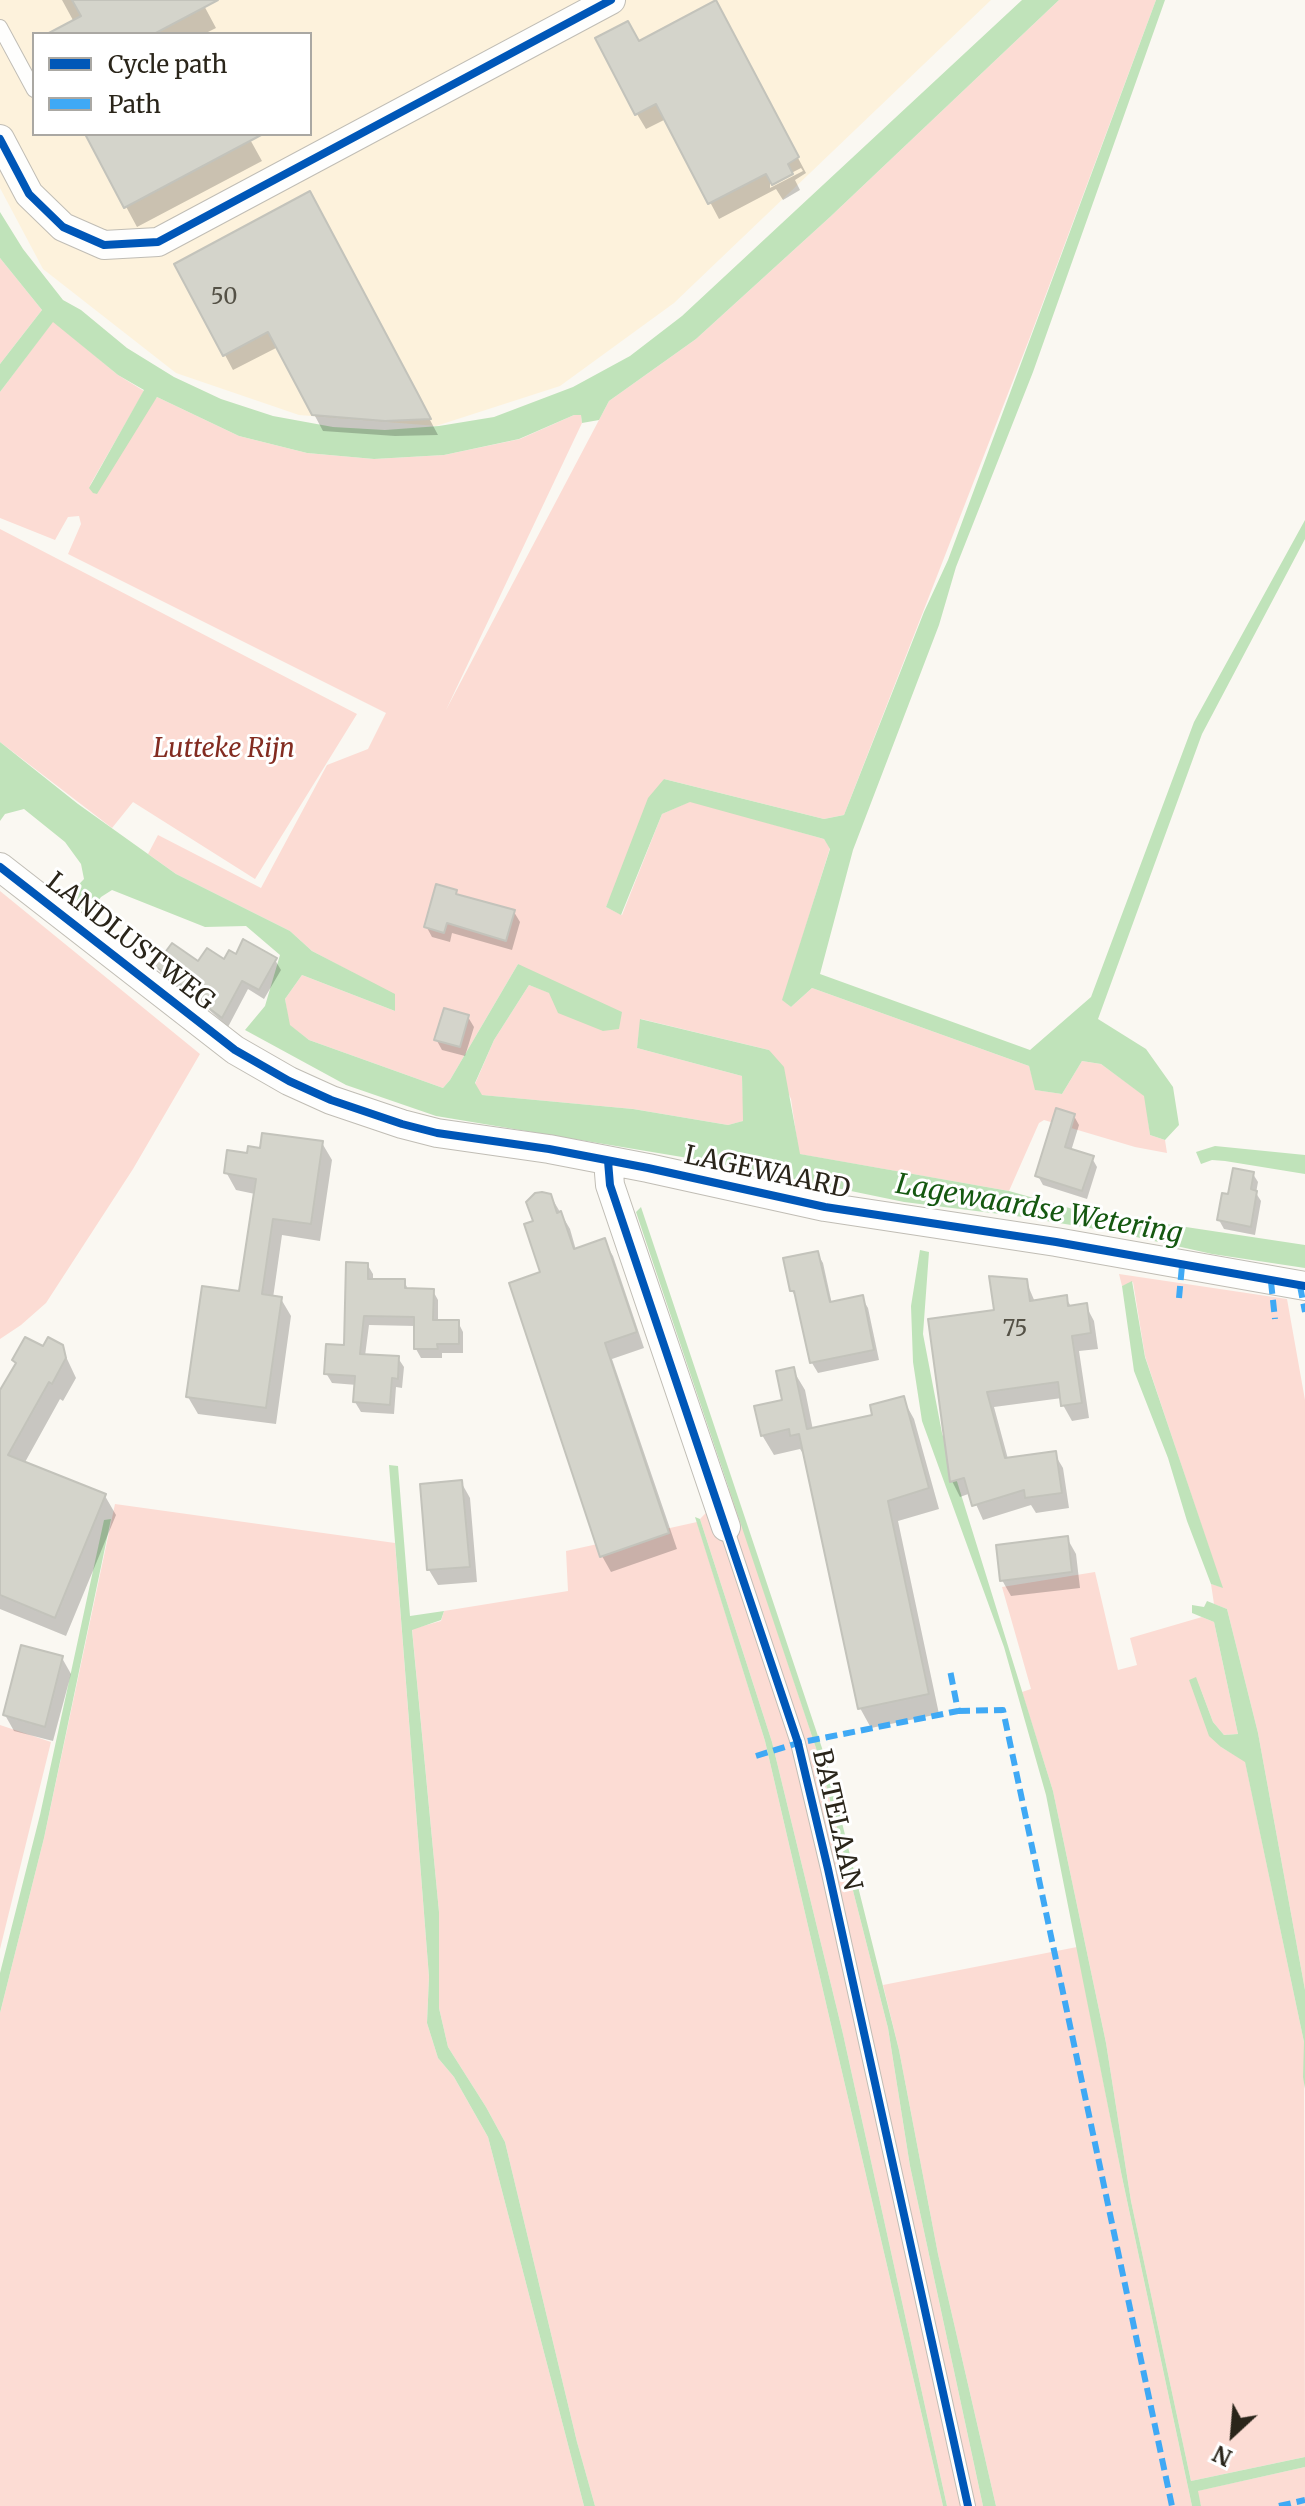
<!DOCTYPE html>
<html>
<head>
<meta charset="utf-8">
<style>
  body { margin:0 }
  #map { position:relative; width:1305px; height:2506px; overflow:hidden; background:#faf8f2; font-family:Merriweather,serif }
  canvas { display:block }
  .legend { position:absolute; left:32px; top:32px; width:280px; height:104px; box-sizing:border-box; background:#fff; border:2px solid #aaa8a3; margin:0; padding:10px 14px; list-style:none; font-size:24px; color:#2a251a }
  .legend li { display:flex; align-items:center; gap:16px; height:40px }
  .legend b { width:40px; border:2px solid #aaa8a3 }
  .north { position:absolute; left:1193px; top:2394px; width:80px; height:80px; -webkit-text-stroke:6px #fff; paint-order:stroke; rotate:206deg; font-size:22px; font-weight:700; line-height:32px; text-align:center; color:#2a251a }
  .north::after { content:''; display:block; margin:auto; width:28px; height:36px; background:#2a251a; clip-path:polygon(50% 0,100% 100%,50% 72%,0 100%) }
</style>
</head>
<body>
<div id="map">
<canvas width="1305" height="2506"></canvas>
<ul class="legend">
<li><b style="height:10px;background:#0057b8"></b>Cycle path</li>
<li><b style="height:10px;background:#3fa9f5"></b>Path</li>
</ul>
<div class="north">N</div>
</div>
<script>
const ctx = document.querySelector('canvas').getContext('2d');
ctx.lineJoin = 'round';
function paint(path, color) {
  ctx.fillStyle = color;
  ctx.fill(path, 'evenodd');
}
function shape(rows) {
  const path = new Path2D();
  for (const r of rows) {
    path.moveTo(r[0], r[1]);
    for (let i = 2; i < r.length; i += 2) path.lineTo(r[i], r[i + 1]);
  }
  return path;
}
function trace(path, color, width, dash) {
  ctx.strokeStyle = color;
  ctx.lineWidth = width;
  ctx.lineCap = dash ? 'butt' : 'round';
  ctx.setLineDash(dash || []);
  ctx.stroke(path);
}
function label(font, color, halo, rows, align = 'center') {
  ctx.font = font + ' Merriweather,serif';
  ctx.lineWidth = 6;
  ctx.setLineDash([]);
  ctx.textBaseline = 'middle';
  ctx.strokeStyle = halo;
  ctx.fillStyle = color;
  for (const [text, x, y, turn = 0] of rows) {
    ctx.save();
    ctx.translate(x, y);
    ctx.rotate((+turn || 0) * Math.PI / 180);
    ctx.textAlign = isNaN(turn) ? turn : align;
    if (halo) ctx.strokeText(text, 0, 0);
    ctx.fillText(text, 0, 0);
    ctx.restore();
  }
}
const built = shape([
  [0,0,991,0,674,303,560,386,436,426,299,415,176,373,43,269,0,188],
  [34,34,310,34,310,134,34,134]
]);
const green = shape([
  [1059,0,1156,0,1030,337,844,815,824,819,664,779,606,907,622,915,662,814,691,801,824,839,830,848,783,1000,791,1007,812,988,1029,1066,1036,1090,1062,1094,1082,1061,1101,1064,1145,1096,1150,1135,1165,1140,1167,1153,1135,1147,1044,1120,1039,1123,1009,1191,799,1154,791,1099,769,1050,641,1019,637,1048,742,1076,744,1121,728,1125,633,1109,481,1095,475,1084,494,1040,529,985,550,993,603,1031,518,964,450,1080,443,1088,309,1040,289,1025,285,999,302,975,395,1011,395,995,312,951,290,931,176,874,148,854,158,835,261,888,327,765,368,749,386,713,68,554,81,524,79,516,68,517,55,540,0,518,0,392,53,321,118,375,144,391,89,487,157,397,239,436,307,453,374,459,444,455,520,439,574,415,581,415,582,423,446,710,609,401,696,339,830,217],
  [0,258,42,310,0,364],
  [0,529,357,714,255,879,133,802,112,828,0,742],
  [0,891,200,1054,133,1169,46,1303,21,1325,0,1339],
  [1119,1274,1287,1299,1305,1400,1305,1990,1258,1733,1227,1609,1214,1604,1211,1584,1222,1587,1145,1356,1133,1282,1122,1286],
  [730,1488,819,1757,888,2028,910,2166,983,2506,947,2506,843,2034,772,1742,700,1519],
  [115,1504,395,1543,429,1977,427,2023,438,2058,454,2077,488,2137,584,2506,0,2506,0,2013,44,1838],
  [697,1522,765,1741,943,2506,595,2506,577,2442,505,2142,486,2107,448,2047,439,2008,439,1912,412,1629,441,1621,444,1611,568,1591,566,1551],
  [1095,1572,1118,1670,1137,1665,1130,1638,1202,1617,1214,1622,1238,1734,1224,1735,1213,1722,1196,1677,1221,1747,1245,1761,1304,2042,1305,2457,1191,2481,1131,2201,1106,2043,1053,1791,1022,1692,1031,1689,1002,1587],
  [0,1725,51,1742,0,1949],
  [1077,1947,1122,2177,1192,2506,996,2506,938,2254,899,2050,883,1985],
  [1305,2467,1305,2506,1201,2506,1197,2491]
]);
const water = shape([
  [1022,0,1059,0,830,217,696,339,609,401,599,420,582,423,581,415,574,415,519,439,444,455,374,459,307,453,239,436,157,397,97,494,93,493,89,488,144,390,118,375,53,322,0,392,0,364,42,310,0,258,0,212,23,249,63,300,81,310,127,348,174,377,221,399,273,416,333,427,385,430,439,426,494,417,573,387,630,356,682,316],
  [1156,0,1165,0,1033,372,956,567,939,625,853,850,820,974,1030,1050,1091,997,1194,722,1305,520,1305,539,1202,734,1098,1019,1146,1049,1173,1087,1179,1125,1165,1140,1150,1135,1144,1096,1101,1064,1082,1061,1062,1094,1035,1090,1029,1066,812,988,791,1007,782,1000,830,849,824,839,690,802,662,814,621,915,606,907,648,798,664,779,824,819,844,815,924,612,948,560],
  [0,742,78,804,176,874,290,931,312,951,395,994,395,1011,302,975,285,999,290,1025,309,1040,443,1088,450,1080,518,964,622,1012,619,1029,603,1031,558,1013,549,993,529,985,494,1040,475,1083,482,1095,633,1109,728,1125,743,1121,742,1076,637,1048,640,1019,769,1050,784,1067,800,1154,1009,1191,1080,1211,1305,1245,1305,1268,1212,1254,1114,1232,1016,1216,904,1202,706,1161,436,1116,346,1085,245,1030,265,1006,280,955,246,926,205,927,112,890,101,897,80,926,58,906,84,879,81,864,65,842,24,809,5,814,0,821],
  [1215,1146,1305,1155,1305,1174,1225,1161,1212,1160,1201,1164,1196,1152],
  [641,1207,827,1763,899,2050,938,2254,996,2506,983,2506,910,2166,888,2028,819,1757,636,1212],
  [920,1250,929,1252,923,1334,942,1433,1053,1791,1106,2043,1131,2201,1191,2481,1305,2457,1305,2467,1198,2491,1201,2506,1192,2506,1122,2177,1046,1795,1004,1647,922,1421,913,1362,911,1306],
  [1132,1281,1145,1357,1223,1588,1211,1584,1187,1521,1168,1458,1134,1371,1122,1286],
  [389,1465,398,1466,410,1616,444,1611,441,1620,412,1630,439,1912,439,2008,448,2047,486,2107,505,2142,577,2442,595,2506,584,2506,488,2137,454,2077,438,2058,427,2023,429,1977],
  [695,1517,700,1519,772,1742,843,2034,947,2506,943,2506,765,1741],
  [111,1519,44,1838,0,2013,0,1973,40,1815,104,1520],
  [1207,1601,1227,1609,1258,1733,1305,1990,1305,2089,1303,2077,1304,2042,1245,1762,1221,1747,1209,1736,1189,1680,1196,1677,1213,1722,1224,1735,1238,1734,1214,1622,1192,1613,1192,1605,1204,1607]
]);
const shadow = shape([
  [62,0,201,0,216,28,204,34,71,34,74,22],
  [724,18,806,173,795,180,800,190,783,200,776,189,719,219,666,119,646,129,637,114,639,43],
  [801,168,803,171,770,188,770,184],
  [87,134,247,134,262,161,137,227],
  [318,209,438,435,395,436,323,431,278,347,233,370,225,355],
  [455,891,459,897,514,912,520,922,512,950,452,933,450,942,432,937,426,926],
  [236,957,275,960,281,970,264,999,248,989,228,1027,206,1007,163,976,157,966,224,962],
  [468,1017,474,1027,465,1056,442,1050,436,1039],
  [1074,1116,1079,1125,1071,1151,1092,1158,1097,1167,1087,1199,1043,1185,1038,1176],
  [322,1143,332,1160,320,1241,282,1235,273,1298,281,1299,291,1316,276,1424,198,1414,188,1397,241,1293,255,1194,236,1190,226,1172,249,1155,262,1150],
  [1253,1174,1258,1182,1256,1193,1261,1201,1255,1235,1224,1229,1219,1220],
  [550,1195,570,1229,576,1250,604,1241,613,1256,644,1348,612,1359,677,1549,611,1572,602,1556,543,1273,535,1223],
  [817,1253,823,1263,832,1304,862,1298,868,1308,879,1360,818,1373,812,1363,799,1302,792,1291],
  [367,1264,373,1274,373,1281,404,1281,409,1291,433,1291,438,1300,438,1322,458,1322,463,1332,463,1353,442,1353,442,1358,421,1358,416,1349,416,1326,369,1325,365,1356,398,1358,404,1367,402,1388,396,1387,394,1414,361,1412,355,1402,357,1385,332,1383,326,1373,346,1347],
  [1026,1281,1035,1302,1066,1298,1072,1308,1086,1306,1094,1321,1098,1349,1079,1351,1089,1418,1072,1421,1063,1405,1062,1398,994,1407,1008,1459,1054,1453,1063,1468,1069,1508,1036,1513,1031,1505,983,1520,971,1493,960,1497,952,1481,996,1312],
  [61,1346,76,1378,63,1401,60,1399,24,1464,105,1496,116,1515,66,1636,0,1609,0,1395,17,1365,14,1360,44,1349],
  [793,1370,805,1390,813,1430,875,1417,903,1399,914,1419,939,1509,898,1521,939,1714,871,1728,860,1708,804,1455,800,1449,774,1455,762,1435,785,1402],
  [461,1482,470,1498,477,1582,438,1585,429,1570],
  [1067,1538,1076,1554,1080,1588,1011,1596,1002,1580],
  [62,1658,71,1674,53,1741,14,1731,5,1715]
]);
const building = shape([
  [72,0,218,0,154,34,47,34,81,16,72,0],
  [716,0,799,157,788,164,793,174,772,185,766,174,708,204,656,104,635,115,595,38,628,21,639,41,716,0],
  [85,134,263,134,124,208,85,134],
  [310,191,418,394,431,419,385,421,312,415,268,332,223,356,174,264,310,191],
  [436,884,457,890,456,894,515,910,506,941,447,923,444,933,424,927,436,884],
  [243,939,277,958,259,990,242,981,222,1018,201,1002,202,1000,155,966,172,943,198,961,207,948,224,959,229,950,236,954,243,939],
  [444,1008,469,1015,460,1047,434,1040,444,1008],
  [1056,1108,1075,1114,1065,1147,1094,1156,1082,1191,1035,1176,1056,1108],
  [262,1133,323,1141,311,1224,273,1219,262,1294,282,1297,266,1408,186,1397,202,1286,239,1291,256,1179,224,1173,227,1150,247,1153,248,1146,260,1148,262,1133],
  [1233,1168,1254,1172,1251,1189,1257,1191,1251,1227,1217,1220,1222,1193,1228,1194,1233,1168],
  [542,1192,551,1194,557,1213,561,1211,574,1249,605,1238,637,1332,605,1343,669,1533,600,1557,509,1283,540,1272,524,1224,533,1221,526,1202,535,1193,542,1192],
  [818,1251,830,1302,863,1295,874,1350,810,1363,794,1291,790,1291,783,1258,818,1251],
  [346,1262,368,1263,368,1279,405,1279,405,1288,434,1289,433,1320,459,1320,459,1344,437,1344,438,1349,414,1349,414,1317,364,1316,360,1354,399,1356,398,1379,392,1378,390,1405,353,1402,355,1376,324,1374,326,1344,344,1345,346,1262],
  [989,1276,1027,1279,1030,1301,1067,1295,1068,1306,1087,1303,1091,1333,1072,1336,1082,1403,1061,1406,1058,1382,987,1392,1005,1458,1056,1451,1062,1493,1025,1498,1024,1490,972,1506,964,1478,950,1482,928,1319,994,1310,989,1276],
  [25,1337,43,1346,48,1337,63,1345,66,1358,52,1384,49,1382,8,1455,106,1494,55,1618,0,1595,0,1390,16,1363,12,1360,25,1337],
  [794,1367,807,1429,872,1415,870,1405,904,1396,929,1488,888,1501,929,1694,858,1709,799,1434,790,1436,789,1429,761,1436,754,1406,782,1400,776,1371,794,1367],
  [462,1480,470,1567,427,1570,420,1484,462,1480],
  [1068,1536,1072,1572,1000,1581,996,1545,1068,1536],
  [21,1645,63,1656,45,1727,3,1715,21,1645]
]);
const service = shape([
  [0,27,34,90],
  [726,1527,798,1743,828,1869,968,2506]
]);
const minor = shape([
  [0,139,29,194,63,227,104,245,158,242,611,0],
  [0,867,235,1050,289,1081,331,1100,402,1124,437,1133,549,1149,648,1168,825,1207,1056,1242,1305,1286],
  [608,1161,610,1185,726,1527]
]);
const quiet = shape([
  [1271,1282,1275,1319],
  [1300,1286,1305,1312],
  [1179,1298,1182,1266],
  [958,1711,1003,1710,1172,2506],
  [756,1756,798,1743,958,1711,950,1670],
  [1279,2506,1305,2500]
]);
const cycleway = shape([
  [0,139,29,194,63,227,104,245,158,242,611,0],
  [0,867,235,1050,289,1081,331,1100,402,1124,437,1133,549,1149,648,1168,825,1207,1056,1242,1305,1286],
  [608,1161,610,1185,798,1743,828,1869,968,2506]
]);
const numberNames = [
  ["50",224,298],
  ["75",1015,1330]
];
const parkNames = [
  ["Lutteke Rijn",224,750]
];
const streetNames = [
  ["LANDLUSTWEG",130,942,38],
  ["LAGEWAARD",767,1173,12],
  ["BATELAAN",836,1820,77]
];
const waterNames = [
  ["Lagewaardse Wetering",1039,1210,10]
];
paint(built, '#fdf2dc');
paint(green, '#fcdcd4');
paint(water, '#c0e3ba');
paint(shadow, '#0003');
paint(building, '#d4d4cb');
trace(building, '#c3c3bb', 2);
trace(service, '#c0bdb5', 16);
trace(minor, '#c0bdb5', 30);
trace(service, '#fefefd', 14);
trace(minor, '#fefefd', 28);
trace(quiet, '#3fa9f5', 6, [12, 6]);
trace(cycleway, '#0057b8', 8);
label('22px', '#545146', null, numberNames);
label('italic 26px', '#832c21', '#fff', parkNames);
label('26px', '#2a251a', '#fff', streetNames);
label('italic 28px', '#155811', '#fff', waterNames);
</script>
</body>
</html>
